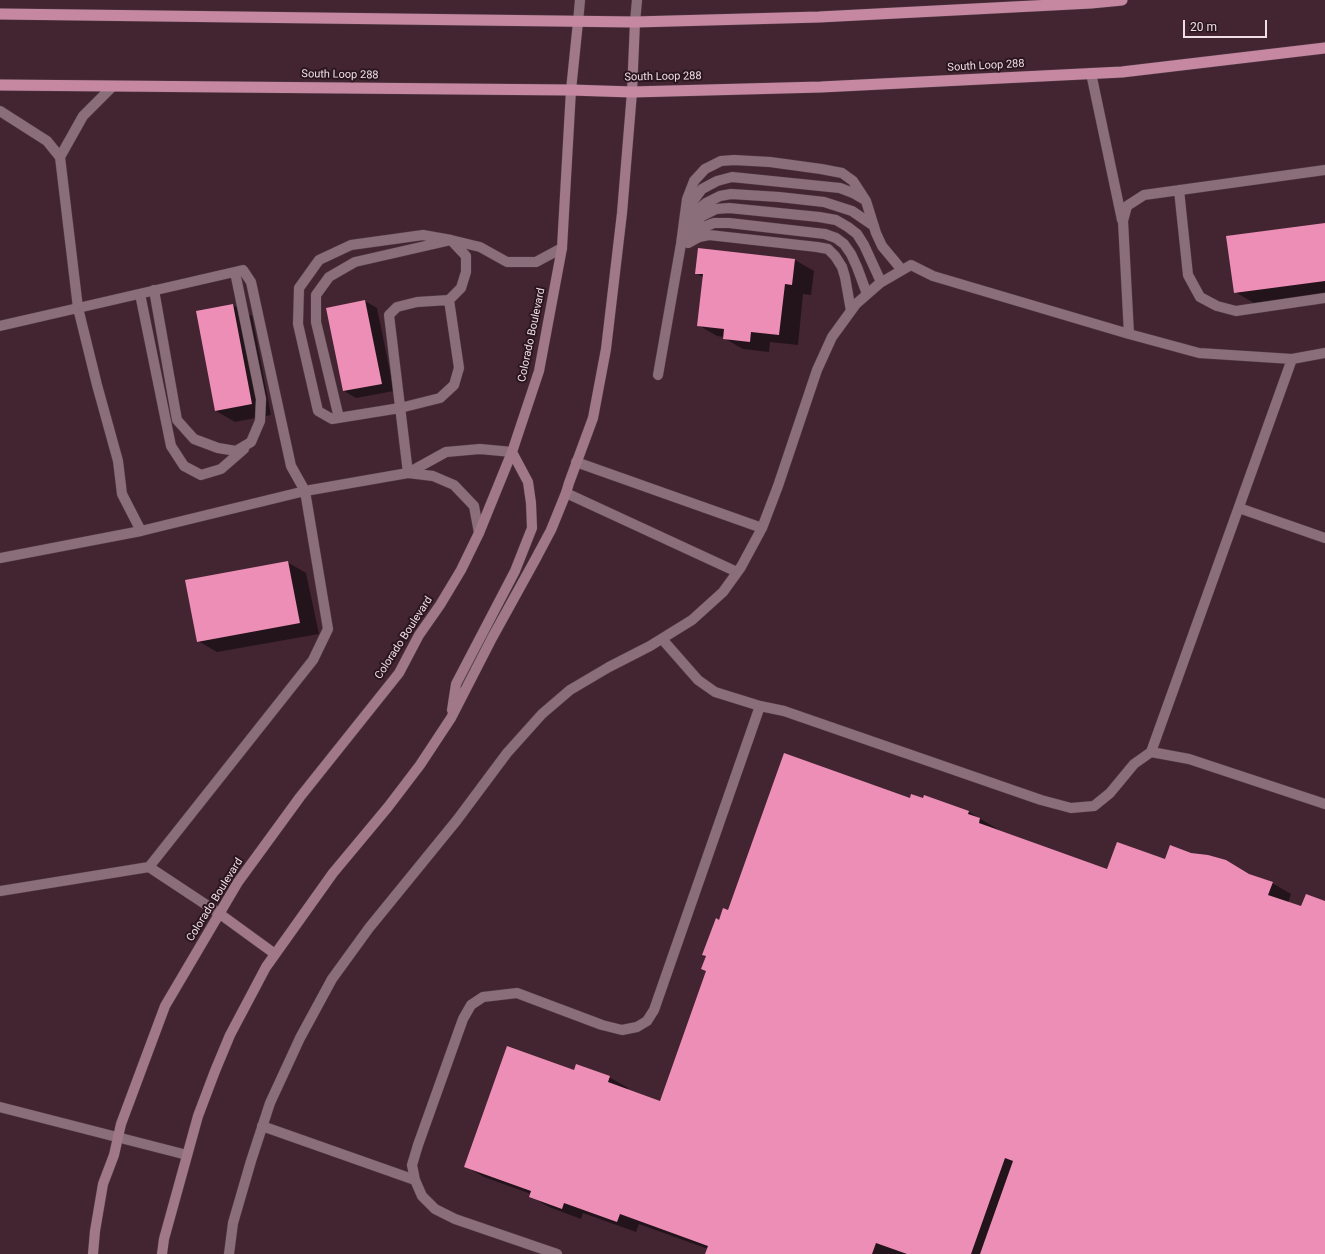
<!DOCTYPE html>
<html>
<head>
<meta charset="utf-8">
<style>
  body { margin:0 }
  #map { position:relative; width:1325px; height:1254px; overflow:hidden; background:#351e28; font-family:Roboto,sans-serif }
  canvas { display:block }
  .scale { position:absolute; left:1183px; top:20px; width:84px; height:18px; box-sizing:border-box; border:2px solid #efdee4; border-top:0; padding-left:5px; font-size:12px; line-height:14px; white-space:nowrap; color:#efdee4; -webkit-text-stroke:3px #2b151e; paint-order:stroke }
</style>
</head>
<body>
<div id="map">
<canvas width="1325" height="1254"></canvas>
<div class="scale">20 m</div>
</div>
<script>
const ctx = document.querySelector('canvas').getContext('2d');
ctx.lineJoin = 'round';
function paint(path, color) {
  ctx.fillStyle = color;
  ctx.fill(path, 'evenodd');
}
function shape(rows) {
  const path = new Path2D();
  for (const r of rows) {
    path.moveTo(r[0], r[1]);
    for (let i = 2; i < r.length; i += 2) path.lineTo(r[i], r[i + 1]);
  }
  return path;
}
function trace(path, color, width, dash) {
  ctx.strokeStyle = color;
  ctx.lineWidth = width;
  ctx.lineCap = dash ? 'butt' : 'round';
  ctx.setLineDash(dash || []);
  ctx.stroke(path);
}
function label(font, color, halo, rows, align = 'center') {
  ctx.font = font + ' Roboto,sans-serif';
  ctx.lineWidth = 4;
  ctx.setLineDash([]);
  ctx.textBaseline = 'middle';
  ctx.strokeStyle = halo;
  ctx.fillStyle = color;
  for (const [text, x, y, turn = 0] of rows) {
    ctx.save();
    ctx.translate(x, y);
    ctx.rotate((+turn || 0) * Math.PI / 180);
    ctx.textAlign = isNaN(turn) ? turn : align;
    if (halo) ctx.strokeText(text, 0, 0);
    ctx.fillText(text, 0, 0);
    ctx.restore();
  }
}
const built = shape([
  [0,0,1325,0,1325,1254,0,1254]
]);
const shadow = shape([
  [1325,225,1325,294,1254,303,1235,292],
  [699,249,795,260,814,271,811,295,803,294,798,345,770,342,769,352,743,349,724,338,724,337,717,336,698,325,704,278,696,273],
  [365,301,377,308,394,391,356,398,344,391],
  [233,305,252,316,271,415,235,422,216,411],
  [287,562,306,573,319,634,217,652,198,641],
  [925,796,969,812,999,830,1108,871,1165,861,1250,875,1272,883,1291,894,1288,903,1302,908,1325,902,1325,1254,706,1254,708,1249,639,1224,636,1232,583,1213,581,1219,549,1207,530,1196,531,1194,484,1177,465,1166,575,1071,609,1077,628,1088,628,1090,661,1102,707,972,707,957,703,955,720,921,729,911,910,799,923,799]
]);
const building = shape([
  [1325,223,1325,281,1234,293,1226,236],
  [698,248,795,259,792,285,785,284,779,335,751,332,750,342,723,339,724,329,697,326,703,274,695,274],
  [365,300,382,384,343,391,326,308],
  [233,304,252,404,215,411,196,311],
  [288,561,300,623,197,642,185,580],
  [784,753,910,798,911,794,923,798,924,795,969,811,968,814,980,818,979,823,1107,869,1117,842,1165,859,1170,845,1191,853,1208,855,1226,860,1249,874,1273,882,1268,895,1301,906,1306,894,1325,901,1325,1254,980,1254,1013,1161,1005,1158,971,1254,907,1254,876,1243,872,1254,705,1254,708,1246,620,1214,617,1222,564,1203,562,1209,529,1197,531,1191,464,1167,507,1046,574,1070,576,1064,610,1076,608,1082,660,1101,706,971,701,969,706,956,702,955,716,918,719,920,723,908,728,910]
]);
const service = shape([
  [1091,73,1122,220],
  [0,111,47,141,60,157,78,308,243,270,251,282,291,466,305,491,328,629,313,660,149,867],
  [60,157,83,116,113,86],
  [1179,190,1188,275,1200,297,1217,306,1236,311,1325,298],
  [687,209,702,189,717,181,732,177,840,188,853,193,865,200],
  [684,225,691,215,706,203,720,196,731,194,779,197,824,202,852,211,874,226],
  [682,236,702,216,716,209,729,208,819,217,836,220,848,227,857,234,864,245,881,282],
  [685,240,701,228,714,223,729,223,825,234,836,238,844,244,851,254,857,267,867,294],
  [688,243,699,237,709,235,817,247,828,249,835,256,842,267,845,277,851,311],
  [154,290,177,420,194,439,218,448,236,451,251,442,260,421,261,399,235,272],
  [140,294,171,446,184,466,201,475,221,469,244,449],
  [449,300,459,368,454,385,440,398,400,408,332,419,318,411,298,324,299,288,319,260,351,245,423,235,451,240],
  [0,326,78,308,97,385,118,461,122,494,141,531],
  [1129,334,1123,221,1127,206,1144,195,1325,170],
  [658,375,681,244,687,199,694,181,705,169,721,161,734,160,770,162,821,169,842,173,853,181,866,201,876,233,882,246,902,270],
  [339,418,316,322,316,295,329,277,355,262,447,241],
  [576,462,762,528],
  [408,473,389,315,397,307,417,302,449,300,461,288,466,272,466,256,451,240,480,247,507,262,536,262,562,248],
  [408,473,446,452,480,449,512,452],
  [566,493,737,572],
  [1239,508,1325,538],
  [0,558,141,531,305,491,408,473,433,476,454,485,474,506,479,533],
  [662,639,698,680,715,692,760,706,784,711,1041,800,1071,808,1094,806,1110,793,1134,764,1151,752,1189,759,1325,804],
  [1151,752,1292,359],
  [0,891,149,867,220,914],
  [0,1107,187,1155],
  [262,1126,415,1180],
  [229,1254,233,1223,251,1161,270,1103,300,1038,332,979,369,928,457,820,507,753,542,714,570,690,609,667,650,646,692,620,723,592,741,567,762,528,778,486,817,370,832,337,856,304,880,283,911,265,933,276,1129,334,1199,353,1292,359,1325,353],
  [557,1254,455,1219,435,1209,422,1196,415,1180,412,1165,418,1145,463,1019,471,1005,483,997,517,993,602,1025,622,1030,637,1027,647,1021,654,1010,760,706]
]);
const tertiary = shape([
  [578,22,580,0],
  [635,22,637,0]
]);
const secondary = shape([
  [452,710,456,684,515,571,532,528,531,503,528,482,512,452],
  [220,914,275,954],
  [93,1254,95,1231,103,1184,114,1155,121,1124,165,1006,238,882,300,797,399,673,419,635,440,605,461,570,479,533,512,452,539,371,562,248,571,90,578,22],
  [162,1254,164,1239,198,1116,215,1071,230,1035,266,967,333,873,388,807,420,765,451,718,492,638,535,560,551,530,566,493,569,483,593,418,606,349,622,213,632,92,635,22]
]);
const trunk = shape([
  [0,14,635,22,819,17,1091,3,1122,0],
  [0,85,571,90,632,92,821,87,1122,72,1325,48]
]);
const streetNames = [
  ["South Loop 288",986,66,-3],
  ["South Loop 288",340,75,1],
  ["South Loop 288",663,77,-1],
  ["Colorado Boulevard",532,335,-78],
  ["Colorado Boulevard",404,638,-57],
  ["Colorado Boulevard",215,900,-58]
];
paint(built, '#432532');
paint(shadow, '#0007');
paint(building, '#ec8eb5');
trace(service, '#4f3b44', 11);
trace(tertiary, '#4f3b44', 11);
trace(secondary, '#4f3b44', 11);
trace(trunk, '#4f3b44', 12);
trace(service, '#8a6e79', 10);
trace(tertiary, '#8a6e79', 10);
trace(secondary, '#a07888', 10);
trace(trunk, '#c688a1', 11);
label('11px', '#efdee4', '#2b151e', streetNames);
</script>
</body>
</html>
